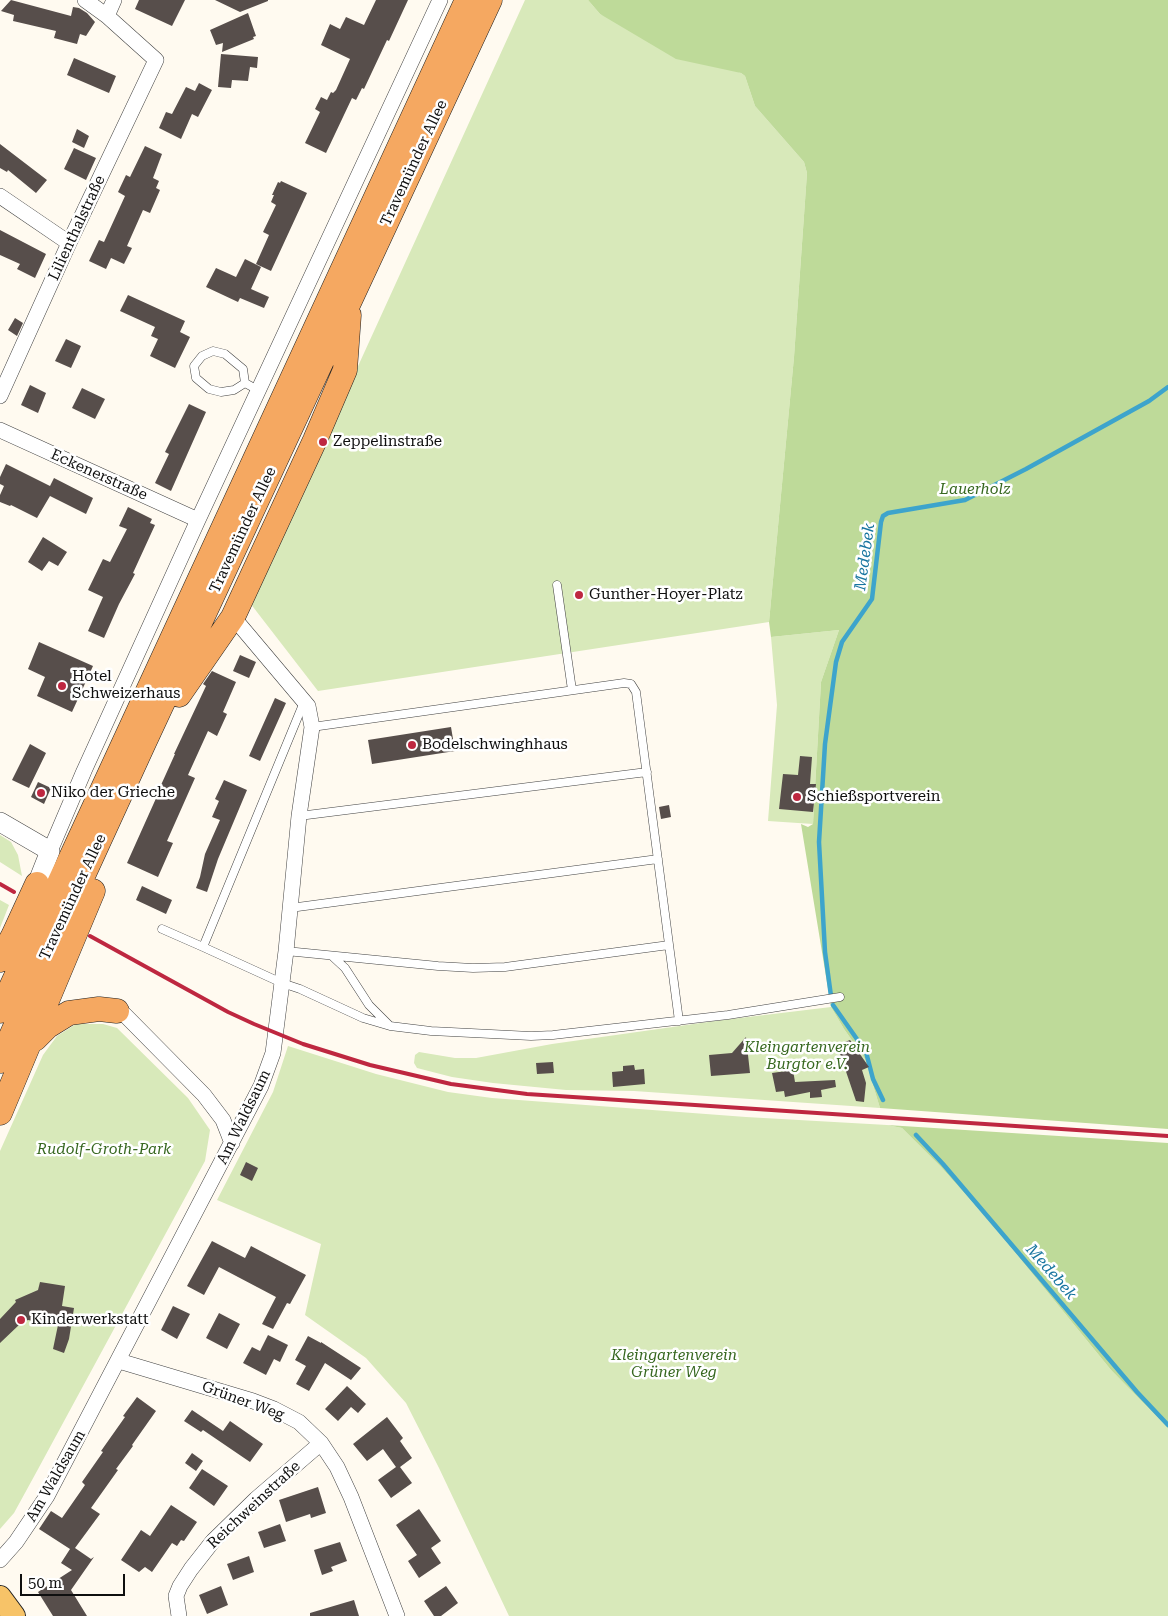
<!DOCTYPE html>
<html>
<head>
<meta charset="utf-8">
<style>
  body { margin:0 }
  #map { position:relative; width:1168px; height:1616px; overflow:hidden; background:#fffaf0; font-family:"Roboto Serif",serif }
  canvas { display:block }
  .scale { position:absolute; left:20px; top:1574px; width:105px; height:22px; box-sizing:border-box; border:2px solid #0f0f0f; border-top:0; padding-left:6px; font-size:15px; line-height:18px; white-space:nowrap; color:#0f0f0f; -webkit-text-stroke:4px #fff; paint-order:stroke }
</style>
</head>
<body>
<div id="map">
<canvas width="1168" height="1616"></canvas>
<div class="scale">50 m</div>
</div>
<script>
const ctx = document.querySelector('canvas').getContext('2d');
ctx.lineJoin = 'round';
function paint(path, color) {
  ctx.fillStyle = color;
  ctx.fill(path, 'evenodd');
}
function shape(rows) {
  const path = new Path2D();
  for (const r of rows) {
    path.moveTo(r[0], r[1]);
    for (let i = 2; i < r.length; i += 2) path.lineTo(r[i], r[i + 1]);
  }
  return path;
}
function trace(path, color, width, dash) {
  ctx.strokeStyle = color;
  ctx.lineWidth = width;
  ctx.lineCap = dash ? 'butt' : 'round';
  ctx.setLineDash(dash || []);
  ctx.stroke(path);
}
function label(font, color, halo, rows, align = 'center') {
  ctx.font = font + ' "Roboto Serif",serif';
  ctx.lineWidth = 5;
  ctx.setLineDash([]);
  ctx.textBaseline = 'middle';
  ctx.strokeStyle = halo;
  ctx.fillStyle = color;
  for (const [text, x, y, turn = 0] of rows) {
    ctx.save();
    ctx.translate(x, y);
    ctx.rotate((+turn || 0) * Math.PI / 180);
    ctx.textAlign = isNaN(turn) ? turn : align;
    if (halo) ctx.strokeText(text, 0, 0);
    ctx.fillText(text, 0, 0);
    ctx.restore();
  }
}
const green = shape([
  [525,0,588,0,600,14,741,73,745,76,755,106,804,162,807,173,794,357,769,622,318,691,250,603],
  [839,630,821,682,813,824,768,821,777,705,771,637],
  [0,835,11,842,18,855,22,876,0,862],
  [0,900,9,905,0,928],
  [831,1007,844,1029,865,1059,880,1108,634,1091,566,1090,493,1083,452,1077,417,1068,414,1063,415,1055,419,1052,455,1058,476,1058,552,1044,715,1021],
  [76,1024,103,1024,117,1028,188,1098,210,1130,205,1161,37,1471,14,1513,0,1529,0,1151,43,1055,57,1036],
  [288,1046,376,1074,448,1092,492,1098,746,1117,887,1125,902,1128,941,1167,991,1223,1111,1370,1168,1428,1168,1616,509,1616,439,1468,406,1403,366,1358,305,1315,321,1244,217,1200,273,1092]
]);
const forest = shape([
  [588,0,1168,0,1168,1129,880,1108,865,1059,844,1029,831,1007,801,824,808,827,813,824,821,682,839,630,771,637,769,622,794,357,807,173,804,162,755,106,745,76,741,73,676,59,600,14],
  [887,1125,1168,1143,1168,1428,1111,1370,991,1223,941,1167,902,1128]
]);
const stream = shape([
  [831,996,825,952,819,842,825,744,836,662,842,642,872,599,881,522,883,516,888,513,965,500,1026,469,1149,401,1168,387],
  [833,1005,866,1052,873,1079,883,1100],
  [916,1135,943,1164,1137,1392,1168,1425]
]);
const building = shape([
  [11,0,71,16,73,7,79,8,87,13,95,22,86,36,80,34,77,44,54,38,56,31,13,21,14,15,1,11],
  [139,0,185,0,172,26,135,9],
  [215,0,268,0,268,1,240,12],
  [376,0,408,0,389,41,387,40,364,89,362,88,356,100,352,98,326,153,305,143,320,112,315,109,321,97,327,100,331,92,333,93,336,90,350,59,321,45,330,24,340,29,346,17,364,25],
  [248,13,256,36,253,37,254,39,222,52,223,43,216,45,210,30],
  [221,54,258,57,257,68,250,67,248,81,232,80,231,88,218,87],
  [74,58,116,76,109,93,67,75],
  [199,83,212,90,198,117,192,114,181,139,159,128,166,112,172,114,186,87,195,91],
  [77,129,89,136,84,148,72,142],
  [0,144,47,180,36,193,8,170,7,172,0,168],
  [145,146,162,154,153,178,159,181,156,188,160,190,150,213,143,210,127,246,132,248,124,264,111,258,106,269,89,261,99,240,104,242,125,196,118,192,126,175,130,177],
  [74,148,96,158,86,180,64,169],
  [281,181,307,193,271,271,256,264,269,235,263,232,276,205,271,202,274,195,272,195,278,182,280,183],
  [0,230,46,254,35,278,17,269,20,264,0,255],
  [245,259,261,267,251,289,269,297,264,308,240,298,238,302,206,287,216,268,236,277],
  [128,295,185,321,180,332,190,337,175,368,150,356,158,339,151,336,155,327,120,311],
  [15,318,23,323,17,336,8,330],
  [66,339,81,346,71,368,55,361],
  [30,385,46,393,38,413,21,405],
  [82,388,105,399,95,419,72,408],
  [189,404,206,412,171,491,155,483,169,454,165,452],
  [6,464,50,486,54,478,93,498,86,514,50,496,37,518,11,505,10,506,0,502,0,495,4,486,0,484,0,477],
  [128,507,152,519,150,523,155,525,133,573,135,574,119,604,104,638,88,631,103,597,88,590,103,559,110,562,127,529,119,526],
  [43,537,67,552,58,566,49,561,42,571,28,562],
  [39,642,93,666,72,712,37,696,45,677,28,669],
  [240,655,256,662,249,678,233,671],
  [212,671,236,682,223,712,227,714,217,736,208,731,188,775,195,778,167,841,173,843,158,877,127,863,162,785,161,785,175,754,174,754,206,686,203,684],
  [275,698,286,703,260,761,249,756],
  [451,727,455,751,372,764,368,740],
  [30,744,46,753,29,788,12,780],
  [800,756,812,757,810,784,816,784,813,812,779,809,783,774,798,775],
  [224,780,247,790,218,859,207,892,196,888,200,877,205,854,220,820,212,817,219,801,215,799],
  [38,782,51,788,44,804,31,797],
  [669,805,671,817,661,819,659,807],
  [142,886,172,900,166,914,136,900],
  [746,1037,750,1073,711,1076,709,1055,732,1053],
  [850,1040,869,1067,862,1070,866,1083,864,1102,856,1101,837,1045],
  [553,1062,554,1073,537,1074,536,1063],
  [634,1065,635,1070,644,1069,645,1084,613,1087,612,1072,623,1071,623,1066],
  [793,1070,795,1082,835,1080,836,1087,821,1090,822,1097,810,1098,810,1092,785,1097,784,1091,776,1092,772,1073],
  [246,1162,258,1168,252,1181,240,1175],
  [212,1241,245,1258,251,1246,306,1275,290,1304,287,1303,273,1329,262,1324,276,1297,219,1267,204,1295,187,1286],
  [40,1282,65,1286,62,1306,74,1308,69,1339,64,1353,53,1349,58,1325,28,1320,20,1324,0,1343,0,1319,16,1302,15,1300,38,1290],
  [173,1306,190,1314,177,1339,161,1330],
  [219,1313,240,1324,227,1349,206,1338],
  [268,1335,288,1345,280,1362,274,1359,266,1375,243,1363,252,1347,260,1351],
  [308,1336,321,1343,321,1342,361,1368,351,1380,325,1363,309,1391,296,1384,306,1366,295,1360],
  [347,1386,366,1404,358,1413,351,1407,338,1421,325,1409],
  [137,1397,156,1411,132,1445,133,1446,116,1469,118,1470,91,1508,100,1514,75,1548,91,1559,94,1557,71,1590,87,1616,53,1616,38,1592,72,1570,61,1563,70,1549,39,1529,51,1511,62,1518,85,1485,82,1482,103,1452,101,1451,125,1417,123,1416],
  [192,1410,223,1431,230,1421,263,1444,250,1462,203,1430,201,1432,184,1421],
  [387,1417,403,1438,400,1441,412,1458,400,1467,412,1483,391,1498,378,1480,396,1467,383,1449,367,1461,353,1444],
  [192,1453,203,1461,196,1471,185,1463],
  [202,1469,228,1486,214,1506,189,1488],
  [318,1487,326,1513,311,1518,310,1514,286,1522,279,1500],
  [171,1505,197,1522,184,1541,181,1540,177,1546,172,1543,152,1572,145,1567,139,1572,121,1560,141,1530,150,1536],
  [419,1509,441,1541,431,1548,441,1563,419,1578,408,1561,417,1555,396,1525],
  [280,1524,286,1541,264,1548,258,1532],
  [340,1542,347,1561,331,1567,333,1571,322,1575,314,1550],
  [249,1556,254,1572,233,1580,227,1564],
  [221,1586,228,1605,207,1614,199,1595],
  [446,1586,458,1603,441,1616,434,1616,424,1601],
  [354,1600,359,1616,310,1616,310,1613]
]);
const service = shape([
  [245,383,243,369,225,354,213,351,202,356,194,366,196,378,209,389,221,392,234,390,245,383,258,390],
  [557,585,572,690],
  [304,702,203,947,282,983,300,989,363,1018,390,1026,431,1031,531,1036,553,1035,728,1015,840,997],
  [312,727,624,683,631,684,636,692,679,1021],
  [299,816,647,772],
  [290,908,658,859],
  [162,929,203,947],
  [286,951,438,966,473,968,505,967,669,945],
  [332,956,345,968,369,1005,389,1025]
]);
const minor = shape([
  [107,16,114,0],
  [0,196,69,243],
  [0,396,69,243,156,60,107,16,85,0],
  [0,430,198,520],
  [50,851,84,771,198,520,440,0],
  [117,1011,125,1015,204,1095,223,1120,232,1143],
  [119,1361,253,1401,274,1409,299,1422,321,1443,337,1467,351,1497,397,1616],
  [0,1560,16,1542,47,1496,261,1086,273,1053,286,951,299,816,312,727,308,706,233,617],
  [179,1616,176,1596,180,1586,191,1569,213,1541,256,1499,321,1443]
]);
const tertiary = shape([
  [0,822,50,851,37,884]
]);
const primary = shape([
  [0,1597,14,1616]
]);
const trunk = shape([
  [179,695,233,617,315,440,345,370,349,315],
  [0,960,13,936,37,884],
  [0,1011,467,0],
  [35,1039,48,1026,69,1013,99,1009,117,1011],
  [0,1061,55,937,143,745,490,0],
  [0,1113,93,891]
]);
const rail = shape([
  [0,884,14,892],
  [90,936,228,1012,254,1024,303,1044,370,1065,451,1084,527,1094,573,1097,1168,1136]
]);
const markers = [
  [323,442,5,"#be2740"],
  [579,595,5,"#be2740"],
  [62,686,5,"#be2740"],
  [412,745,5,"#be2740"],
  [41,793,5,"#be2740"],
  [797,797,5,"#be2740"],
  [21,1320,5,"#be2740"]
];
const streetNames = [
  ["Travemünder Allee",414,163,-65],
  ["Lilienthalstraße",77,228,-65],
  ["Eckenerstraße",99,475,24],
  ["Travemünder Allee",243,530,-65],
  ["Travemünder Allee",73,897,-65],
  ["Am Waldsaum",244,1117,-64],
  ["Grüner Weg",243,1401,20],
  ["Am Waldsaum",56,1476,-60],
  ["Reichweinstraße",254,1505,-43]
];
const poiNames = [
  ["Zeppelinstraße",333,442],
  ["Gunther-Hoyer-Platz",589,595],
  ["Hotel",72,677],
  ["Schweizerhaus",72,694],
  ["Bodelschwinghhaus",422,745],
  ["Niko der Grieche",51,793],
  ["Schießsportverein",807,797],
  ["Kinderwerkstatt",31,1320]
];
const parkNames = [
  ["Lauerholz",975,490],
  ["Kleingartenverein",807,1048],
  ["Burgtor e.V.",807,1065],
  ["Rudolf-Groth-Park",104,1150],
  ["Kleingartenverein",674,1356],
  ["Grüner Weg",674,1373]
];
const waterNames = [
  ["Medebek",865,557,-82],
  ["Medebek",1051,1272,49]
];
paint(green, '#d8e9ba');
paint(forest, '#beda99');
trace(stream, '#3da4cc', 4.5);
paint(building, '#574e4b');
trace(service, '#424242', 9);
trace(minor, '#424242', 16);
trace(tertiary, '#424242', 20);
trace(primary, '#202020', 24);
trace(trunk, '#202020', 25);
trace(service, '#fff', 8);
trace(minor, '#fff', 15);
trace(tertiary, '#fff', 19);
trace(primary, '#f7c368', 22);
trace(trunk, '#f5a861', 24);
trace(rail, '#be2740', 4);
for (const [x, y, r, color] of markers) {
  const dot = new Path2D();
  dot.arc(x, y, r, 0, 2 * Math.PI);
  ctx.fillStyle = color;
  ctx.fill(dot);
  trace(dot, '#fff', 2);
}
label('15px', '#0f0f0f', '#fff', streetNames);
label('15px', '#0f0f0f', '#fff', poiNames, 'left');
label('italic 15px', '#36671f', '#fff', parkNames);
label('italic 16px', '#1875a0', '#fff', waterNames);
</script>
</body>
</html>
